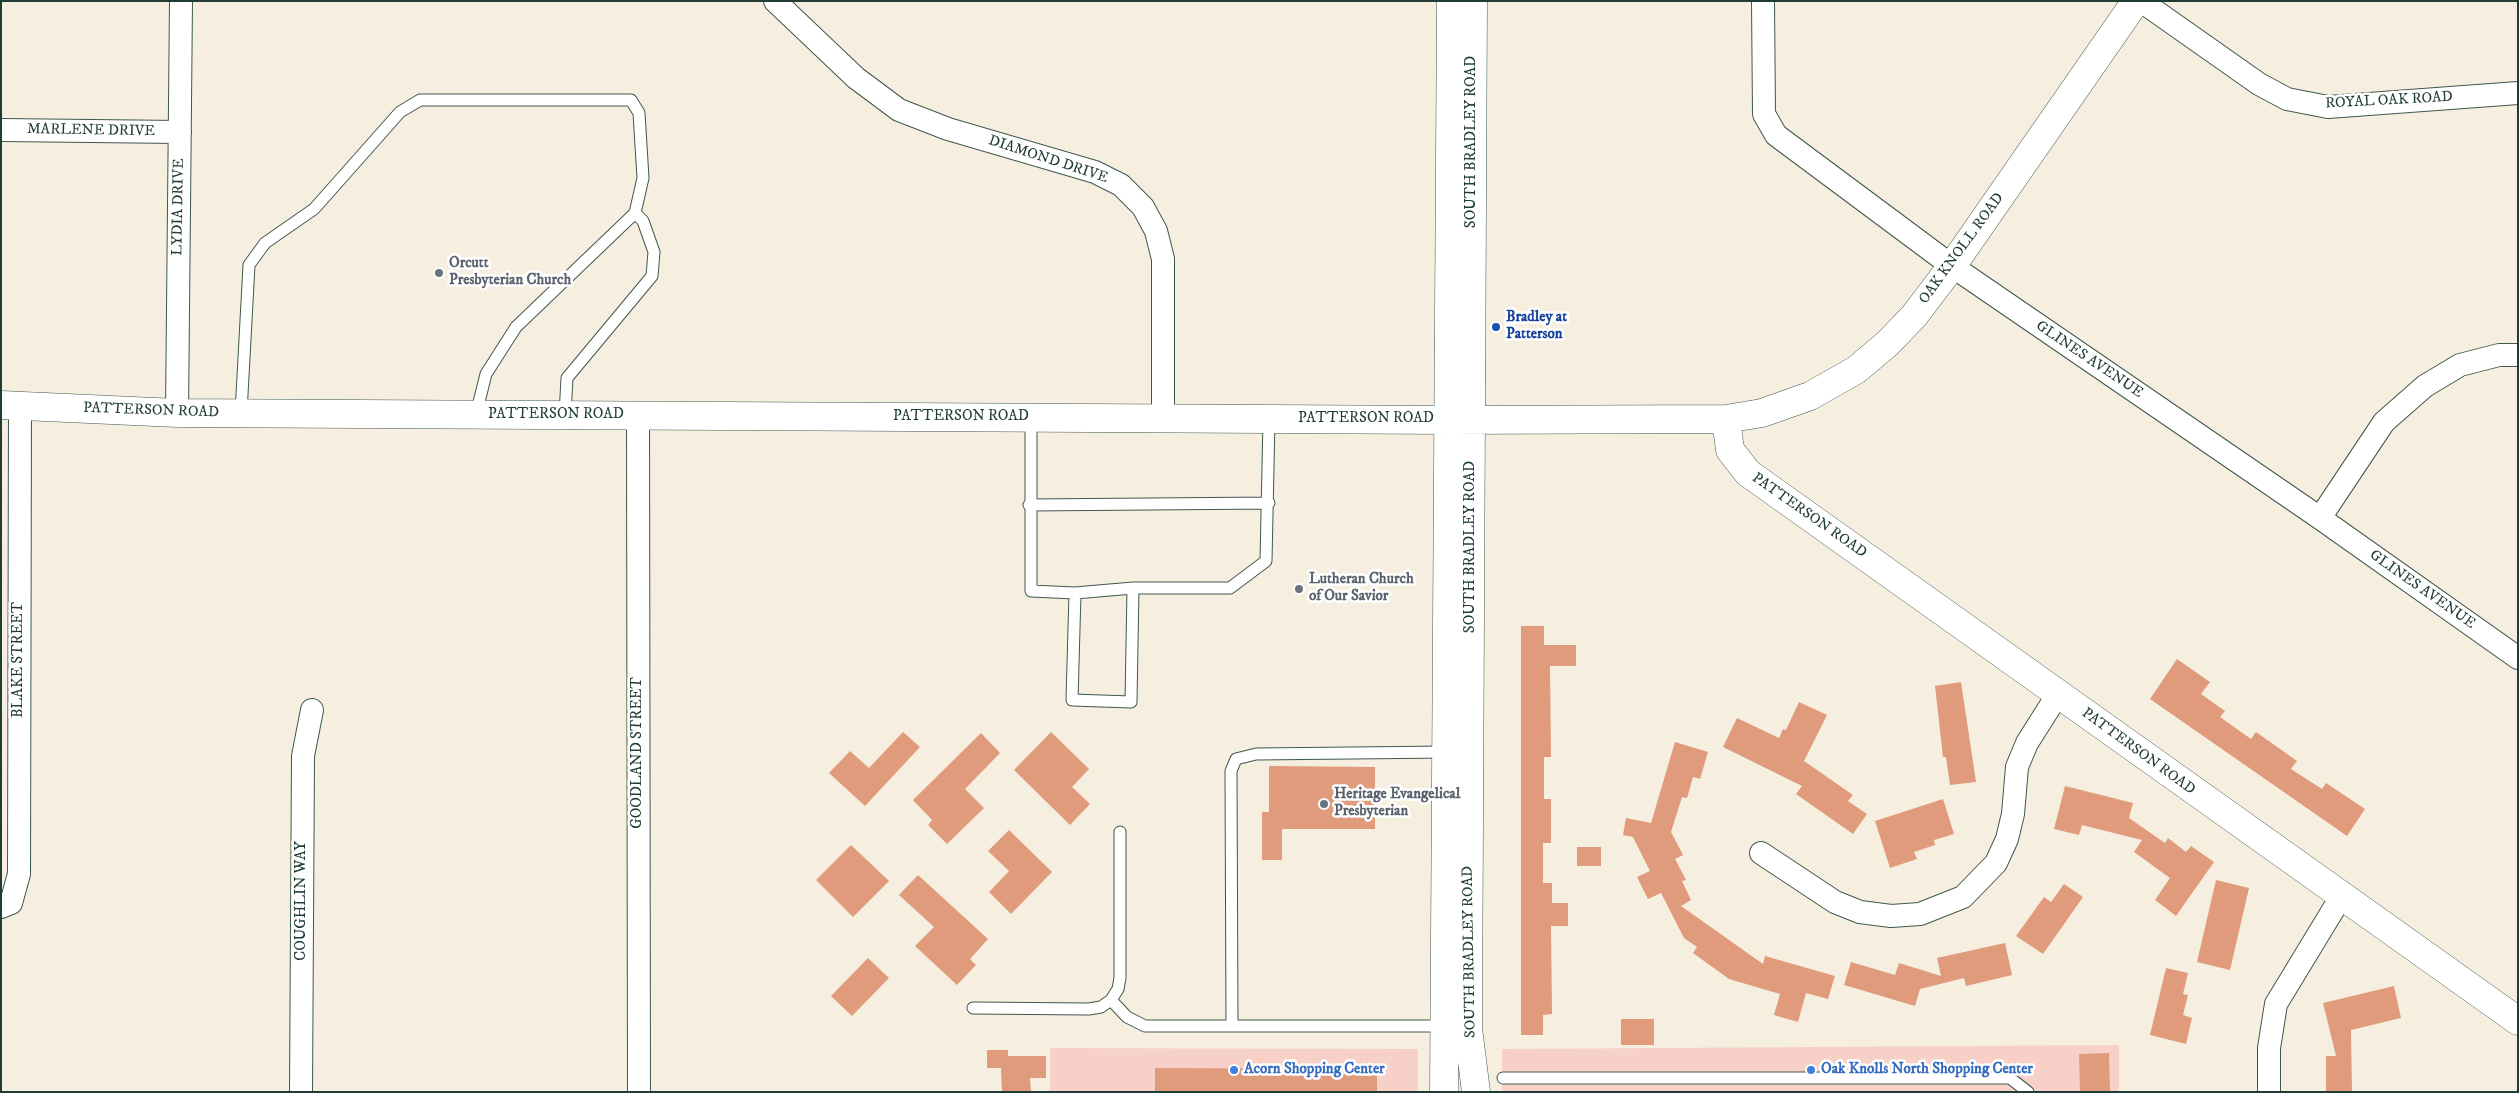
<!DOCTYPE html>
<html>
<head>
<meta charset="utf-8">
<style>
  body { margin:0 }
  #map { position:relative; width:2519px; height:1093px; overflow:hidden; background:#f6efdf; font-family:"IM FELL DW Pica",serif }
  canvas { display:block }
  .frame { position:absolute; inset:0; border:2px solid #1f3d34; pointer-events:none }
</style>
</head>
<body>
<div id="map">
<canvas width="2519" height="1093"></canvas>
<div class="frame"></div>
</div>
<script>
const ctx = document.querySelector('canvas').getContext('2d');
ctx.lineJoin = 'round';
function paint(path, color) {
  ctx.fillStyle = color;
  ctx.fill(path, 'evenodd');
}
function shape(rows) {
  const path = new Path2D();
  for (const r of rows) {
    path.moveTo(r[0], r[1]);
    for (let i = 2; i < r.length; i += 2) path.lineTo(r[i], r[i + 1]);
  }
  return path;
}
function trace(path, color, width, dash) {
  ctx.strokeStyle = color;
  ctx.lineWidth = width;
  ctx.lineCap = dash ? 'butt' : 'round';
  ctx.setLineDash(dash || []);
  ctx.stroke(path);
}
function label(font, color, halo, rows, align = 'center') {
  ctx.font = font + ' "IM FELL DW Pica",serif';
  ctx.lineWidth = 5;
  ctx.setLineDash([]);
  ctx.textBaseline = 'middle';
  ctx.strokeStyle = halo;
  ctx.fillStyle = color;
  for (const [text, x, y, turn = 0] of rows) {
    ctx.save();
    ctx.translate(x, y);
    ctx.rotate((+turn || 0) * Math.PI / 180);
    ctx.textAlign = isNaN(turn) ? turn : align;
    if (halo) ctx.strokeText(text, 0, 0);
    ctx.fillText(text, 0, 0);
    ctx.restore();
  }
}
const built = shape([
  [2119,1045,2119,1092,1502,1092,1502,1049],
  [1050,1048,1418,1049,1418,1092,1050,1092]
]);
const building = shape([
  [1521,626,1544,626,1544,645,1576,645,1576,666,1550,666,1551,757,1544,757,1544,799,1551,799,1551,843,1543,843,1543,883,1552,883,1552,903,1568,903,1568,926,1551,926,1552,1014,1543,1015,1543,1035,1521,1035],
  [2177,659,2210,682,2201,694,2225,711,2220,717,2251,739,2256,732,2297,761,2291,769,2322,789,2326,783,2365,809,2347,836,2150,699],
  [1961,682,1976,782,1950,785,1946,757,1943,757,1935,686],
  [1799,702,1827,715,1804,761,1853,795,1848,801,1867,814,1853,834,1796,794,1802,786,1723,747,1737,718,1779,738,1783,729,1786,730],
  [903,732,920,747,865,806,829,773,850,751,869,768],
  [1051,732,1089,769,1072,787,1090,804,1070,825,1014,770],
  [981,733,1000,753,965,789,984,808,947,844,928,825,932,820,913,800],
  [1675,742,1708,752,1700,779,1693,777,1687,798,1682,797,1671,832,1683,855,1675,859,1686,880,1682,881,1691,900,1681,906,1763,964,1765,956,1835,976,1828,999,1806,993,1798,1022,1774,1015,1780,994,1729,979,1693,953,1697,947,1684,938,1661,893,1648,899,1637,877,1650,871,1633,837,1623,835,1626,818,1651,823],
  [1269,766,1375,767,1375,829,1282,829,1282,860,1262,860,1262,812,1269,812],
  [2065,786,2133,803,2129,818,2165,843,2168,838,2186,852,2191,846,2214,862,2176,916,2155,900,2170,878,2134,852,2142,840,2082,825,2079,835,2054,829],
  [1943,799,1954,834,1934,840,1935,845,1914,852,1917,859,1890,868,1875,821],
  [1009,830,1052,872,1011,914,989,892,1009,871,988,851],
  [851,845,889,881,853,917,816,880],
  [1577,847,1601,847,1601,866,1577,866],
  [918,875,988,939,970,959,976,965,957,985,915,946,934,927,899,895],
  [2216,880,2249,888,2230,970,2197,962],
  [2064,884,2083,897,2043,954,2016,936,2044,897,2051,902],
  [2005,943,2012,975,1966,986,1964,978,1920,989,1915,1006,1844,985,1851,962,1895,975,1899,963,1941,976,1937,958],
  [868,958,889,978,852,1016,831,996],
  [2166,968,2188,973,2183,994,2188,995,2183,1015,2192,1018,2186,1044,2150,1035],
  [2394,986,2401,1018,2351,1030,2352,1092,2326,1092,2326,1056,2336,1056,2323,1003],
  [1621,1019,1654,1019,1654,1045,1621,1045],
  [987,1050,1008,1050,1008,1056,1046,1056,1046,1078,1030,1078,1031,1092,1002,1092,1001,1068,987,1068],
  [2109,1053,2110,1092,2080,1092,2079,1054],
  [1155,1068,1377,1069,1377,1092,1155,1092]
]);
const lane = shape([
  [241,413,249,265,265,243,314,209,400,112,420,100,631,100,639,113,643,178,635,213,516,327,486,374,476,414],
  [565,415,567,378,652,276,654,252,643,221,635,213],
  [1031,417,1031,591,1075,593,1133,588,1230,588,1266,561,1269,419],
  [1029,505,1269,503],
  [1075,593,1072,700,1131,702,1133,588],
  [1111,1000,1127,1017,1145,1026,1446,1026],
  [973,1008,1089,1009,1101,1007,1111,1000,1118,989,1120,978,1120,832],
  [1232,1026,1231,771,1236,759,1256,754,1447,752],
  [1503,1078,2010,1078,2028,1092]
]);
const street = shape([
  [775,1,856,78,899,110,948,129,1095,172,1121,185,1143,207,1156,231,1163,259,1163,418],
  [1763,1,1764,114,1776,135,1952,266,2320,518,2518,658],
  [2141,1,2259,84,2287,99,2328,107,2518,93],
  [1,130,180,132],
  [177,413,181,1],
  [638,415,639,1092],
  [2320,518,2384,422,2425,386,2460,365,2499,355,2518,355],
  [1761,853,1835,902,1860,912,1891,916,1920,914,1963,897,1996,863,2007,839,2013,814,2017,767,2027,743,2058,694],
  [1,907,11,903,19,874,20,406],
  [301,1092,303,756,312,710],
  [2269,1092,2269,1048,2276,1004,2341,897]
]);
const secondary = shape([
  [1473,1,1468,1028,1476,1092],
  [1,405,177,413,1449,420,1726,419,1730,450,1748,473,2518,1021],
  [1726,419,1762,413,1810,396,1856,370,1887,344,1914,316,1952,266,2136,1],
  [1444,1092,1451,1]
]);
const markers = [
  [439,273,5,"#6b7280"],
  [1496,327,5,"#1a4fb4"],
  [1299,589,5,"#6b7280"],
  [1324,804,5,"#6b7280"],
  [1234,1070,5,"#3f7fe0"],
  [1811,1070,5,"#3f7fe0"]
];
const streetNames = [
  ["ROYAL OAK ROAD",2389,101,-3],
  ["MARLENE DRIVE",91,131,1],
  ["SOUTH BRADLEY ROAD",1472,142,-90],
  ["DIAMOND DRIVE",1048,160,18],
  ["LYDIA DRIVE",179,207,-89],
  ["OAK KNOLL ROAD",1962,249,-54],
  ["GLINES AVENUE",2089,360,34],
  ["PATTERSON ROAD",151,411,2],
  ["PATTERSON ROAD",556,415],
  ["PATTERSON ROAD",961,417],
  ["PATTERSON ROAD",1366,419],
  ["PATTERSON ROAD",1809,516,35],
  ["SOUTH BRADLEY ROAD",1471,547,-90],
  ["GLINES AVENUE",2422,590,35],
  ["BLAKE STREET",19,660,-90],
  ["PATTERSON ROAD",2138,752,36],
  ["GOODLAND STREET",638,753,-90],
  ["COUGHLIN WAY",302,901,-90],
  ["SOUTH BRADLEY ROAD",1470,952,-91]
];
const worshipNames = [
  ["Orcutt",449,264],
  ["Presbyterian Church",449,281],
  ["Lutheran Church",1309,580],
  ["of Our Savior",1309,597],
  ["Heritage Evangelical",1334,795],
  ["Presbyterian",1334,812]
];
const transitNames = [
  ["Bradley at",1506,318],
  ["Patterson",1506,335]
];
const shopNames = [
  ["Acorn Shopping Center",1244,1070],
  ["Oak Knolls North Shopping Center",1821,1070]
];
paint(built, '#f7d1c7');
paint(building, '#e09a7c');
trace(lane, '#3f584e', 13);
trace(street, '#3f584e', 24);
trace(secondary, '#3f584e', 29);
trace(lane, '#fff', 11);
trace(street, '#fff', 22);
trace(secondary, '#fff', 28);
for (const [x, y, r, color] of markers) {
  const dot = new Path2D();
  dot.arc(x, y, r, 0, 2 * Math.PI);
  ctx.fillStyle = color;
  ctx.fill(dot);
  trace(dot, '#fff', 2);
}
label('15px', '#1f3d34', '#fff', streetNames);
label('bold 15px', '#5b616d', '#fff', worshipNames, 'left');
label('bold 15px', '#164399', '#fff', transitNames, 'left');
label('bold 15px', '#366cbe', '#fff', shopNames, 'left');
</script>
</body>
</html>
